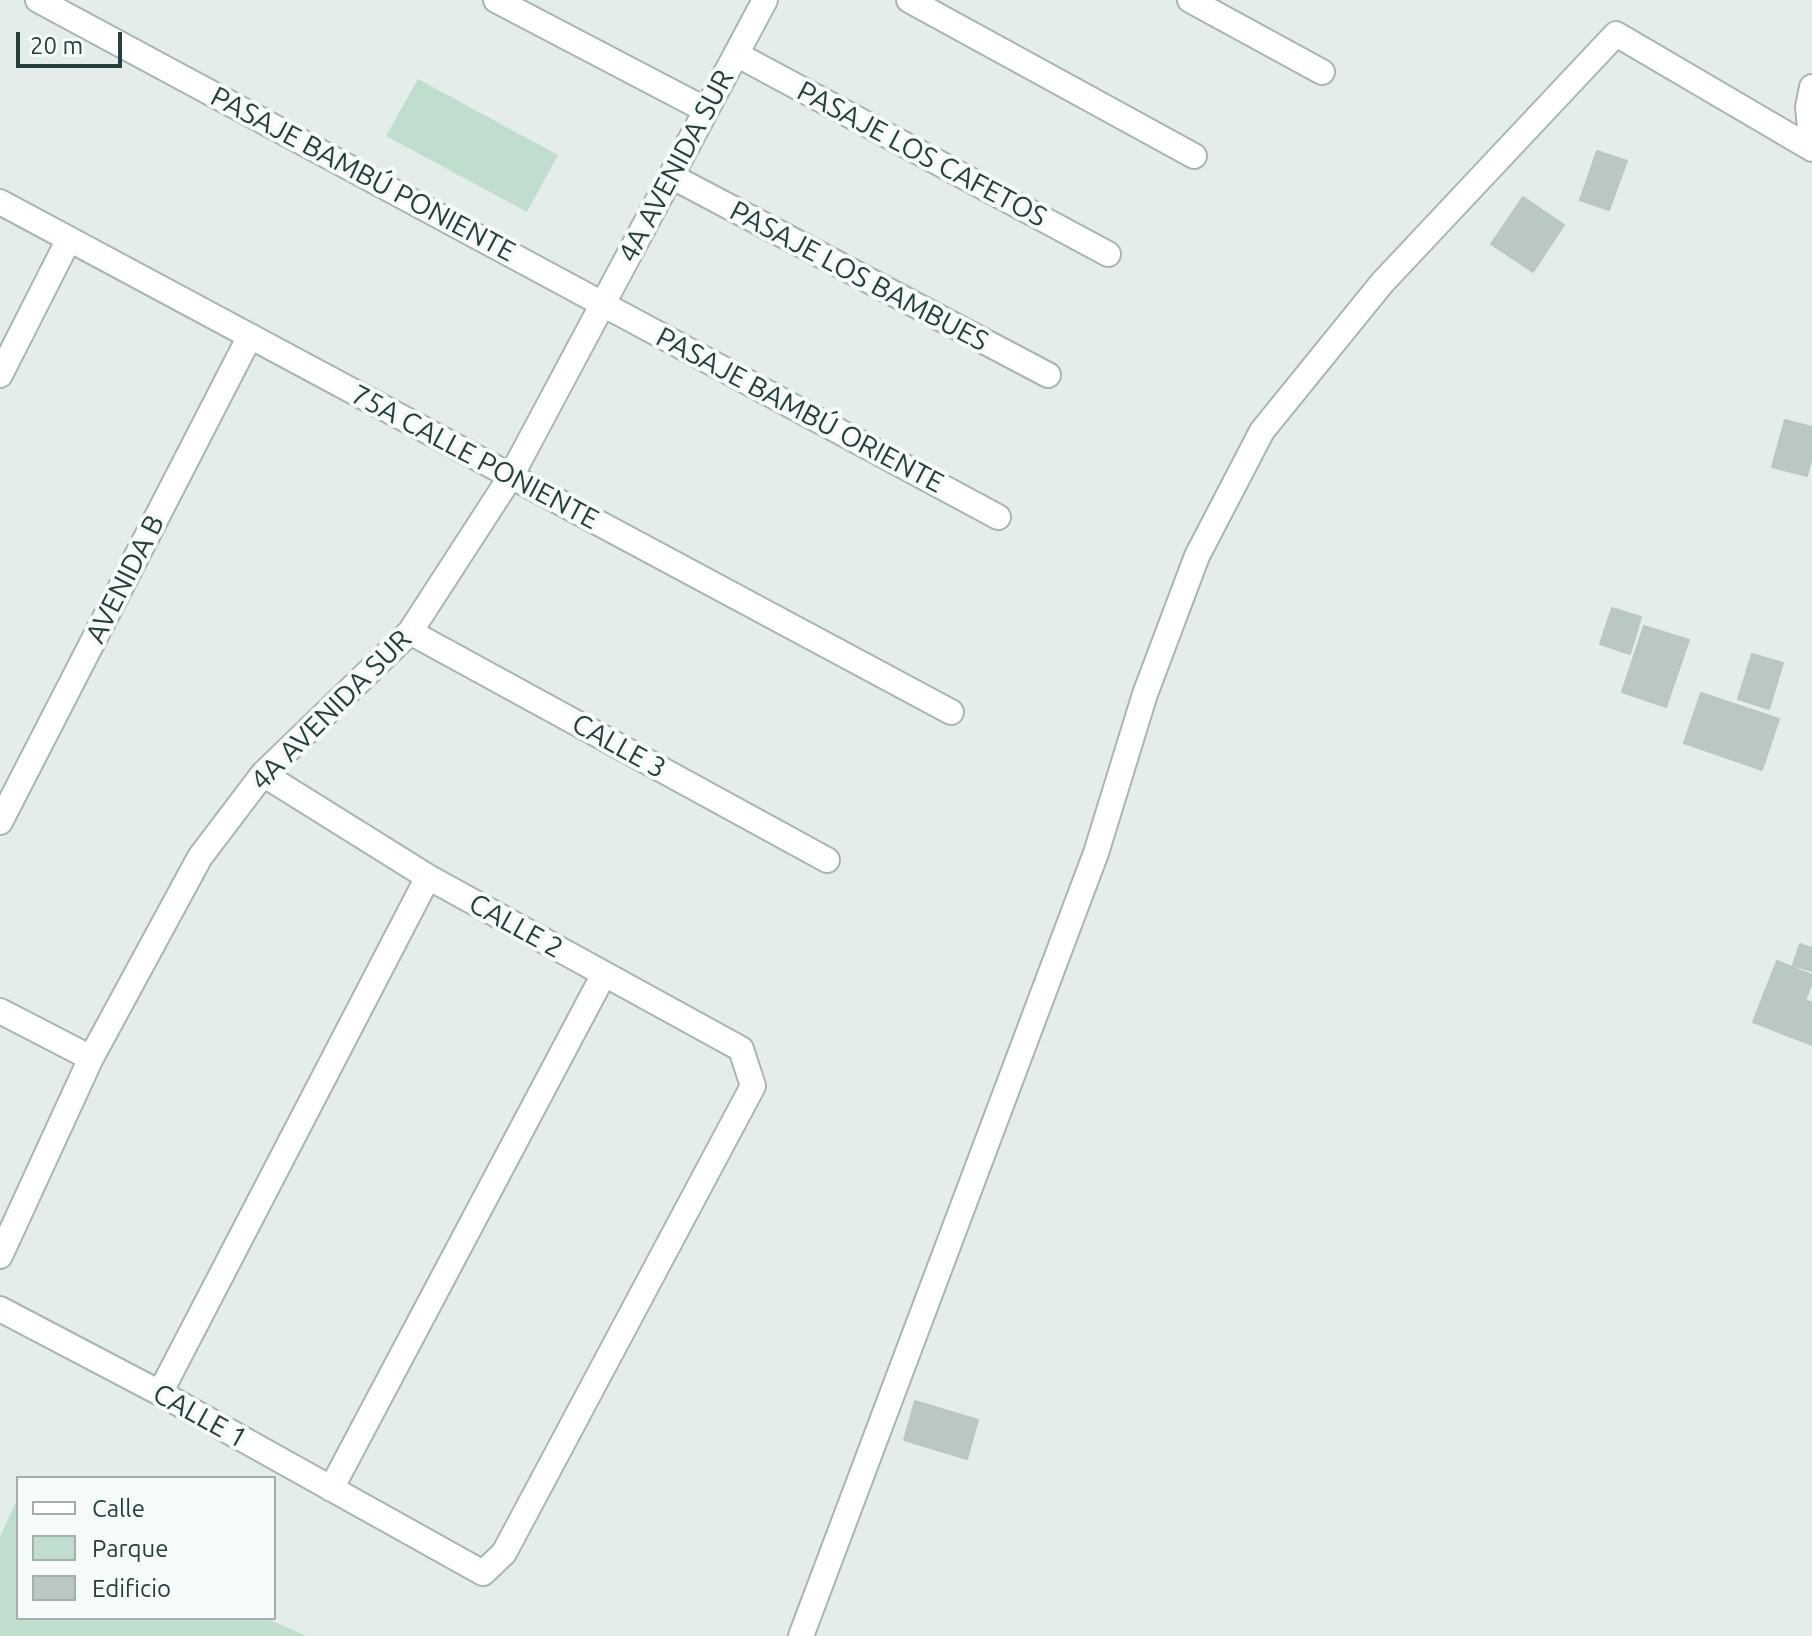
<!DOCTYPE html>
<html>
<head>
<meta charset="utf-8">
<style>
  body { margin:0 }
  #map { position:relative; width:1812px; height:1636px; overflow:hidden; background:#e5edeb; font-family:Ubuntu,sans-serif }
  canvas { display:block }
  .legend { position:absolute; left:16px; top:1476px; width:260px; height:144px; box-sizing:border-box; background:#f6faf9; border:2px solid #a2afae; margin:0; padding:10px 14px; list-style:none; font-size:24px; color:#253f3d }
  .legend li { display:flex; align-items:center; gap:16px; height:40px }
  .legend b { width:40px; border:2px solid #a2afae }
  .scale { position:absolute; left:16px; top:32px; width:106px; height:36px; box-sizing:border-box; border:4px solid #253f3d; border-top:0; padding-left:10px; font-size:24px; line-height:28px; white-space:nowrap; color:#253f3d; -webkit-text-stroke:6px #f6faf9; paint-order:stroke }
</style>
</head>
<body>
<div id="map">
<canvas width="1812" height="1636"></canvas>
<ul class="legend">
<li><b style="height:10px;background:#fff"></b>Calle</li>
<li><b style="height:22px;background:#c0ddcd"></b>Parque</li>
<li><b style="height:22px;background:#bac8c5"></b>Edificio</li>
</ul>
<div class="scale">20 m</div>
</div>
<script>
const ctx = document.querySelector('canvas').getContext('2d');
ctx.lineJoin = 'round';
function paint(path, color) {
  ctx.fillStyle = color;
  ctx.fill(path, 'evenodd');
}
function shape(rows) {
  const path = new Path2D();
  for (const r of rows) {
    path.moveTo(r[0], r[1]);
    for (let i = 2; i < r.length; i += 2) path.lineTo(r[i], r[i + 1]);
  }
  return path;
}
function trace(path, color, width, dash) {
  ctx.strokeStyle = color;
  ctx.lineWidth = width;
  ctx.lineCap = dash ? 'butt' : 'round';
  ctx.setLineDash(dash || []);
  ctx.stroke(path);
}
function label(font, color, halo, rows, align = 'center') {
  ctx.font = font + ' Ubuntu,sans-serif';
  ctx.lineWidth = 8;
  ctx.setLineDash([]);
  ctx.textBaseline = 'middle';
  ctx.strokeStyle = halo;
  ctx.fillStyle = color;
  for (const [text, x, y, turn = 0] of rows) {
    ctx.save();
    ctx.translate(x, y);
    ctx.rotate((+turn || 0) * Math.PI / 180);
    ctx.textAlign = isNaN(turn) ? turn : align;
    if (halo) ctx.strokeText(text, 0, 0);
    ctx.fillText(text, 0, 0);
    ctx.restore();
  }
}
const green = shape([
  [418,79,558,155,527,212,386,136],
  [15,1504,18,1505,18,1618,266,1618,306,1636,0,1636,0,1537]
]);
const building = shape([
  [1597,151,1627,161,1609,210,1580,200,1597,151],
  [1523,197,1564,225,1533,272,1491,244,1523,197],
  [1785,420,1812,427,1812,456,1807,476,1772,467,1785,420],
  [1612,608,1641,617,1630,654,1600,644,1612,608],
  [1644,626,1689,640,1666,707,1622,692,1644,626],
  [1752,654,1783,663,1769,709,1738,699,1752,654],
  [1701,693,1779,719,1762,770,1684,743,1701,693],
  [1800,944,1812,948,1812,971,1793,965,1800,944],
  [1777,961,1812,975,1812,983,1805,1000,1812,1003,1812,1045,1753,1022,1777,961],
  [915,1401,978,1420,967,1459,904,1440,915,1401]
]);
const street = shape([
  [38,0,998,517],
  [496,0,706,110],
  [909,0,1194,156],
  [1190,0,1322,72],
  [736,54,1108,254],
  [1812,87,1808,107,1812,148],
  [671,176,1048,375],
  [0,202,951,712],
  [0,375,69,239],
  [410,632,827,860],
  [0,822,250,336],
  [0,1011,91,1058],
  [0,1256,91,1058,200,857,263,774,410,632,511,476,765,0],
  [0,1309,160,1393,483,1573,504,1553,753,1086,741,1049,428,877,263,774],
  [160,1393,428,877],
  [331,1489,604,974],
  [801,1636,1096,853,1145,694,1197,556,1262,431,1382,283,1616,34,1812,149]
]);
const streetNames = [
  ["PASAJE LOS CAFETOS",922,154,28],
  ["4A AVENIDA SUR",676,166,-62],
  ["PASAJE BAMBÚ PONIENTE",363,174,28],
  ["PASAJE LOS BAMBUES",859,276,28],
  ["PASAJE BAMBÚ ORIENTE",800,410,28],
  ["75A CALLE PONIENTE",475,457,28],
  ["AVENIDA B",125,579,-63],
  ["4A AVENIDA SUR",331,710,-45],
  ["CALLE 3",619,746,29],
  ["CALLE 2",516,926,29],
  ["CALLE 1",200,1416,29]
];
paint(green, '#c0ddcd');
paint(building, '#bac8c5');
trace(building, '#b8c7c3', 2);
trace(street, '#a8b5b3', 28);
trace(street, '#fff', 24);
label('28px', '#253f3d', '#f6faf9', streetNames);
</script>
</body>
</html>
